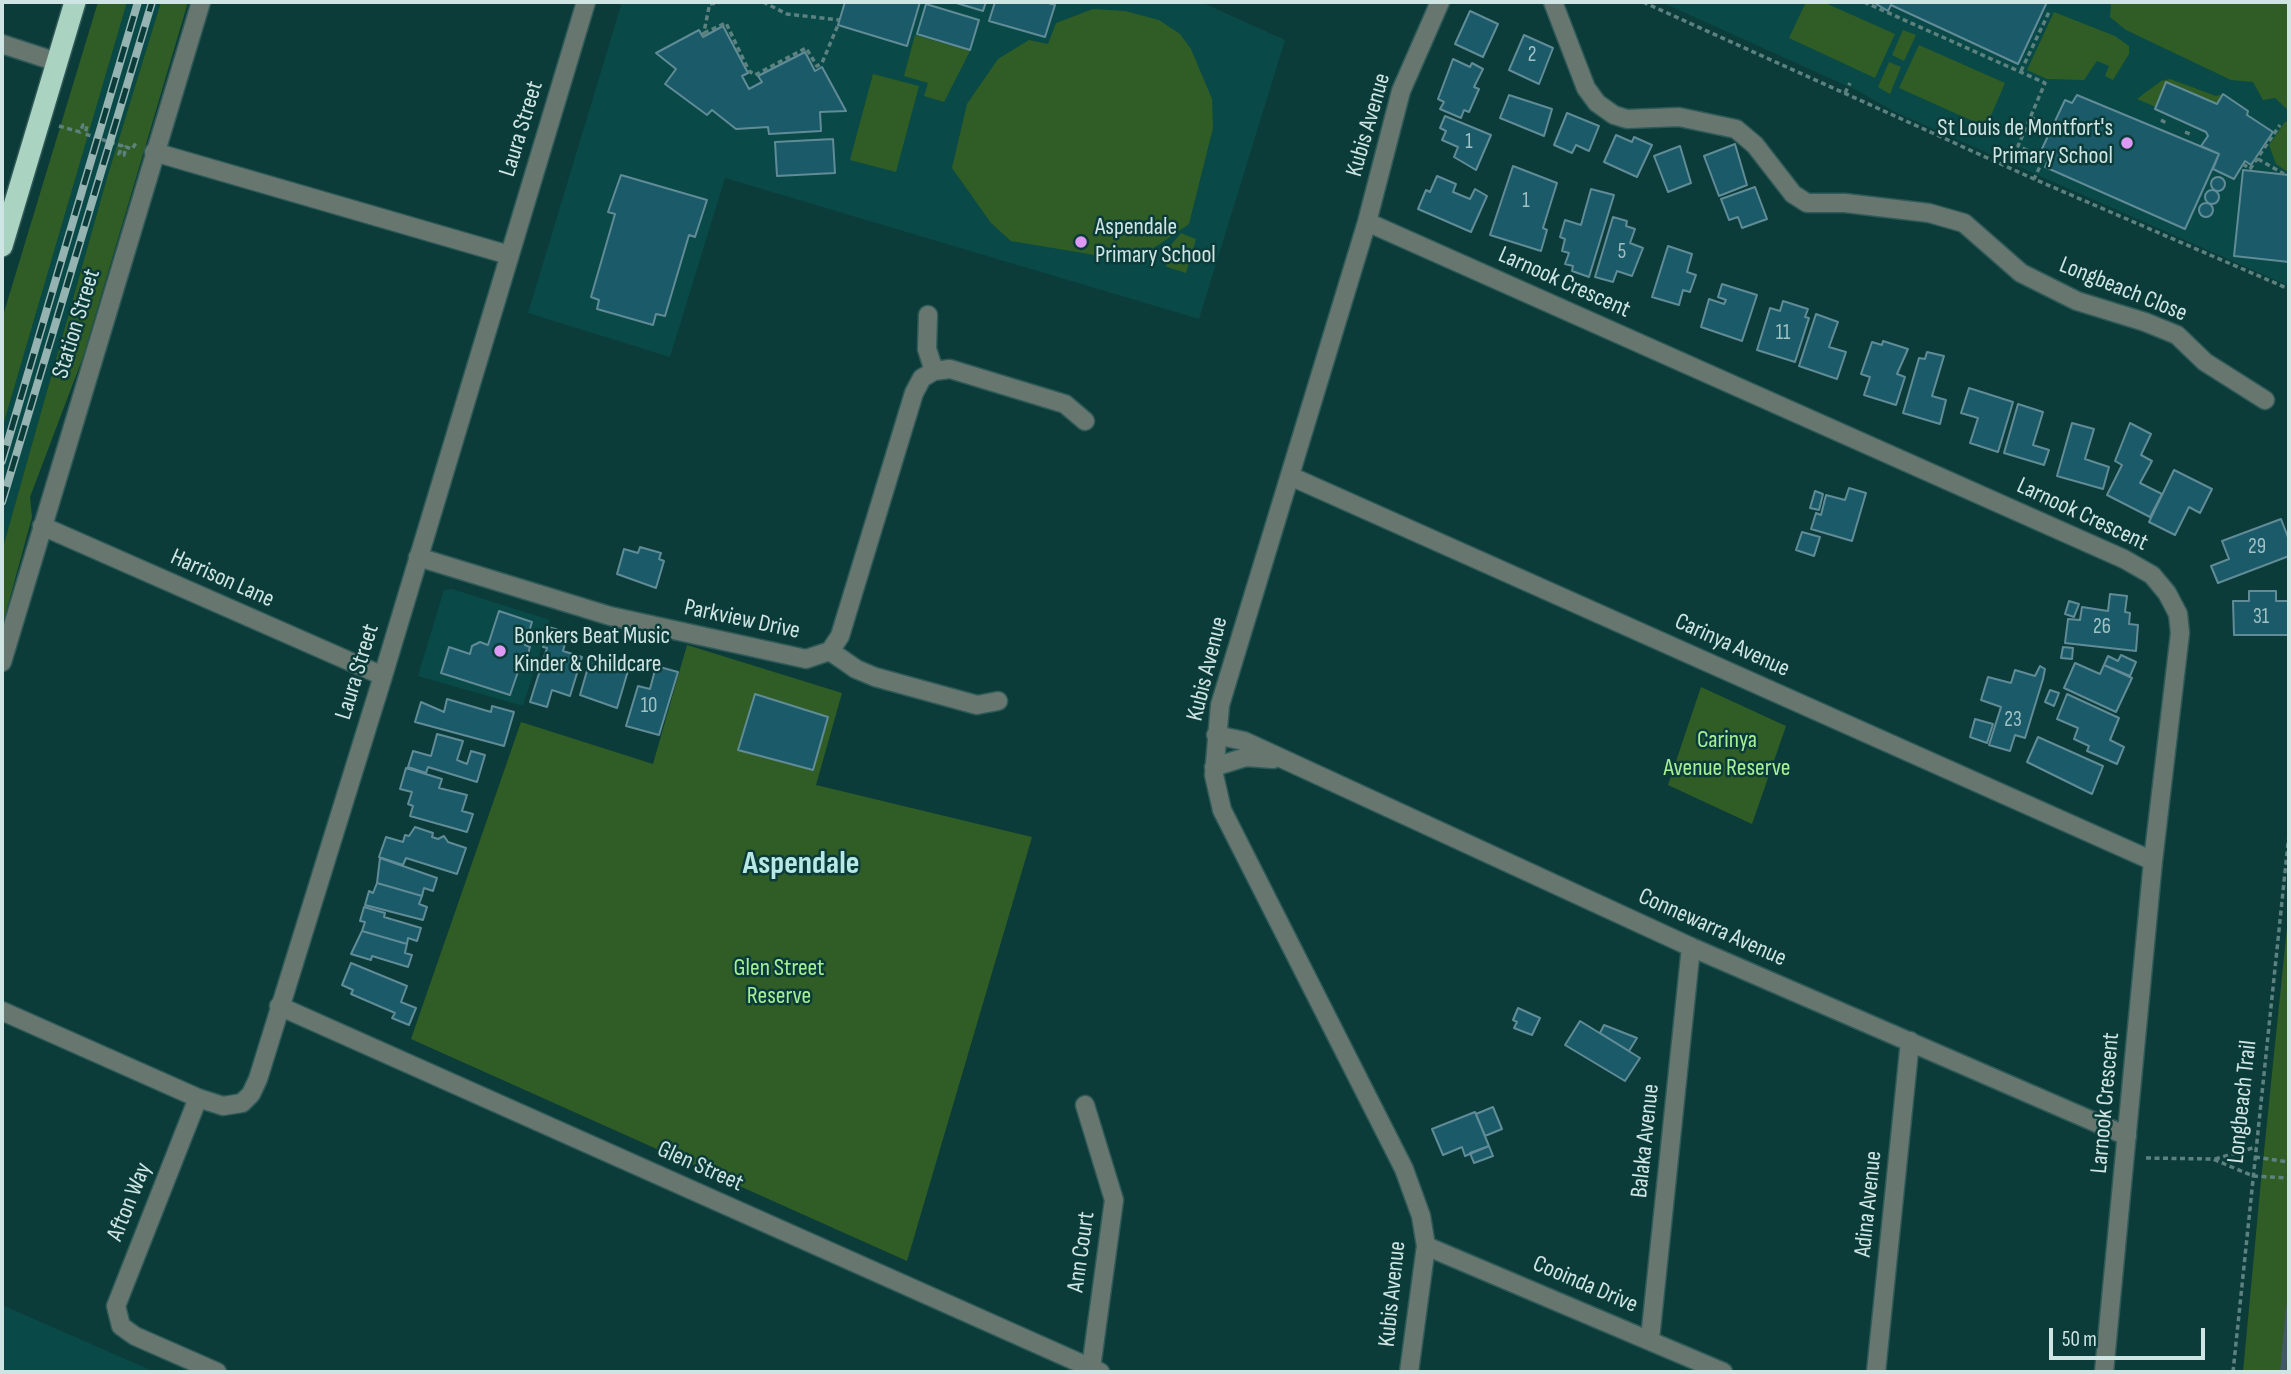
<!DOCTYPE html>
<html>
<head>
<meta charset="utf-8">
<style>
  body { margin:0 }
  #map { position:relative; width:2291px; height:1374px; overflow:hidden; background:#0c3c3a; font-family:"Sofia Sans Condensed",sans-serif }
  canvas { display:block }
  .frame { position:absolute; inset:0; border:4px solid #cee5e3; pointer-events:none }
  .scale { position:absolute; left:2049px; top:1328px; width:156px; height:32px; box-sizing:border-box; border:4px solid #cee5e3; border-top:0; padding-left:9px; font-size:21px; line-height:24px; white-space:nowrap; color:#cee5e3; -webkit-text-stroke:5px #0c3c3a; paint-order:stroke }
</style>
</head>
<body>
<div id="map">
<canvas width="2291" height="1374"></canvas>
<div class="frame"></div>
<div class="scale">50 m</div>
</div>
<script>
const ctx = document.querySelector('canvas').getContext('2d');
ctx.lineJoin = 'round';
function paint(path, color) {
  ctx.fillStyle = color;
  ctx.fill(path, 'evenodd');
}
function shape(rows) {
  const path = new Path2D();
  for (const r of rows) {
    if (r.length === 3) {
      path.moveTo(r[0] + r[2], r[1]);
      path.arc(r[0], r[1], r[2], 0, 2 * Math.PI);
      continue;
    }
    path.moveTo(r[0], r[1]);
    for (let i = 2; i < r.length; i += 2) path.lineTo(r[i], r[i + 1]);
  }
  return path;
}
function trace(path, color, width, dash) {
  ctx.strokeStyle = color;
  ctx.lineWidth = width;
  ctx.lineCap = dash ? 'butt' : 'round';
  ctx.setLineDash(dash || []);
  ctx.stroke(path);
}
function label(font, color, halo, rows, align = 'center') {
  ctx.font = font + ' "Sofia Sans Condensed",sans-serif';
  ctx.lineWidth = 5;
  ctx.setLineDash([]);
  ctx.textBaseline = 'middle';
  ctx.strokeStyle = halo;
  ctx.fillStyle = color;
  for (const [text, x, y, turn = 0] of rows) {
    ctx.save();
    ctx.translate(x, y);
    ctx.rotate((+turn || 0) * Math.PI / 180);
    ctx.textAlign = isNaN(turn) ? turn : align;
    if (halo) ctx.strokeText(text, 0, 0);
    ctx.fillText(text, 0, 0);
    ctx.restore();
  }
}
const built = shape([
  [127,2,161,2,107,178,2,551,2,429],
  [622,2,1201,2,1285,40,1199,319,725,178,670,357,528,313],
  [1661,2,2289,2,2289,286,1895,112,1858,91],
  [452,589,550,620,523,706,418,676,444,590],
  [2,1305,155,1372,2,1372]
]);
const green = shape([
  [98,2,127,2,2,429,2,319],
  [161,2,188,2,83,357,30,497,32,517,2,627,2,551,107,178],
  [1806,2,1823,2,1895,34,1875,78,1789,38],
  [2111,2,2289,2,2289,111,2275,98,2263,100,2253,82,2231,80,2126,30,2110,17],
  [1093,9,1125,11,1159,20,1180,34,1191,49,1212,99,1213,128,1189,224,1148,252,1119,259,1011,241,991,223,952,168,967,104,998,59,1029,40,1048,44,1056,23],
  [2054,12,2115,36,2129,46,2129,54,2113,80,2105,76,2109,66,2097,61,2084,80,2047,79,2027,70],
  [1903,30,1916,35,1904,61,1892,55],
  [915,35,970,51,944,102,924,96,928,83,904,76],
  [1919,45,2005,83,1986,127,1899,88],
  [1889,62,1901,67,1890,94,1878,87],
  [873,74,919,86,896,172,850,160],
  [2170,79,2216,96,2223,94,2217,104,2166,82,2156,107,2137,99,2161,81],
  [2289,121,2289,173,2276,164,2269,145,2285,122],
  [1181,233,1196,239,1186,273,1167,267,1161,257],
  [687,645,842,693,816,785,1032,837,907,1261,411,1039,521,722,653,764],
  [1701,687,1786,726,1752,824,1668,785],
  [2289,908,2289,1372,2243,1372,2261,1181]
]);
const stream = shape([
  [2283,1372,2289,1307]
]);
const building = shape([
  [845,2,920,2,907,46,838,25,845,2],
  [953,2,986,2,983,11,953,2],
  [995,2,1045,2,1055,5,1045,37,989,21,995,2],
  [1873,2,2047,2,2018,64,1891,5,1888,11,1873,2],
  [926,4,979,20,970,50,917,34,926,4],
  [1470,11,1498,24,1483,57,1455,44,1470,11],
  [723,26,748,73,742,76,749,89,762,82,758,76,805,52,815,71,822,67,846,111,820,112,821,131,769,134,768,127,736,129,712,110,707,115,665,84,676,69,656,53,699,30,703,37,723,26],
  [1524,35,1553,48,1539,84,1509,70,1524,35],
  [1453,59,1470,67,1472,63,1483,69,1474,87,1479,89,1469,112,1464,110,1461,118,1440,109,1444,102,1438,99,1453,59],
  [2166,82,2217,104,2223,94,2248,111,2247,115,2273,132,2251,165,2245,161,2234,179,2213,169,2219,154,2201,146,2208,136,2206,132,2155,109,2166,82],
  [1509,95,1552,109,1544,136,1500,118,1509,95],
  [2077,95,2219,154,2185,229,2045,167,2049,157,2040,153,2065,100,2072,103,2077,95],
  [1567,113,1599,126,1589,151,1576,145,1572,153,1554,145,1567,113],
  [1445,116,1491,135,1476,170,1454,157,1458,147,1442,140,1446,131,1440,128,1445,116],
  [1616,135,1632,142,1634,137,1652,145,1637,177,1604,162,1616,135],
  [833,139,835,173,777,176,775,142,833,139],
  [1735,144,1747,185,1719,196,1704,156,1735,144],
  [1680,146,1691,183,1668,192,1654,156,1680,146],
  [1513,166,1557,183,1543,228,1547,230,1541,251,1490,235,1513,166],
  [2243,170,2289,175,2289,262,2234,256,2243,170],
  [621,175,707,200,695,237,689,235,665,316,656,314,653,325,597,309,599,300,591,297,615,214,608,212,621,175],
  [1437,176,1456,184,1453,192,1470,199,1475,189,1487,196,1471,232,1418,209,1426,190,1430,192,1437,176],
  [2218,184,7],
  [1755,187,1767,219,1742,228,1738,217,1729,220,1721,199,1755,187],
  [1591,189,1614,195,1589,277,1572,271,1573,266,1565,264,1569,253,1562,251,1565,239,1560,237,1565,220,1581,225,1591,189],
  [2212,197,7],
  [2206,210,7],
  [1613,217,1627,221,1626,226,1635,229,1630,243,1643,248,1632,276,1617,271,1613,282,1595,277,1613,217],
  [1668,246,1692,254,1687,272,1696,275,1690,292,1683,290,1679,305,1652,297,1668,246],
  [1722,284,1757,295,1742,341,1701,327,1709,299,1724,304,1726,300,1718,297,1722,284],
  [1783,301,1808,309,1805,317,1809,318,1795,362,1757,350,1770,308,1780,311,1783,301],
  [1816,314,1838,322,1829,347,1846,352,1837,379,1799,366,1816,314],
  [1883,341,1908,349,1897,374,1905,377,1896,405,1864,395,1870,377,1861,374,1872,342,1882,345,1883,341],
  [1927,352,1944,356,1932,396,1946,400,1940,424,1903,413,1919,358,1925,359,1927,352],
  [1969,388,2013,402,1998,452,1970,443,1978,418,1961,413,1969,388],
  [2018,404,2043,412,2033,445,2049,450,2044,465,2004,453,2018,404],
  [2072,423,2094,429,2085,459,2109,467,2103,489,2057,476,2072,423],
  [2130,423,2151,434,2141,455,2152,461,2140,483,2162,494,2150,517,2107,495,2122,465,2115,461,2130,423],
  [2174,470,2212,489,2200,513,2189,507,2175,535,2149,522,2174,470],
  [1849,488,1866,493,1852,541,1811,529,1816,513,1821,515,1826,495,1845,500,1849,488],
  [1815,491,1823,494,1819,510,1810,508,1815,491],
  [2281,519,2289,540,2289,556,2218,583,2211,566,2229,559,2222,541,2281,519],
  [1802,532,1820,537,1814,556,1796,550,1802,532],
  [640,547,661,553,659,559,664,561,656,588,617,574,624,549,638,553,640,547],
  [2249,591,2276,591,2276,601,2289,601,2289,635,2234,635,2233,601,2249,601,2249,591],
  [2110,594,2127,596,2125,612,2130,613,2129,624,2138,625,2136,651,2065,643,2068,619,2080,620,2082,607,2108,611,2110,594],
  [2069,601,2079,604,2074,617,2065,614,2069,601],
  [499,611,532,622,525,645,530,647,525,664,521,663,510,695,441,673,449,647,470,654,472,646,480,642,488,645,499,611],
  [549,627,568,633,563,651,582,657,570,696,552,690,547,707,530,702,547,648,543,647,549,627],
  [2063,647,2073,648,2072,659,2061,658,2063,647],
  [2121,655,2136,662,2130,676,2104,665,2108,656,2118,661,2121,655],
  [591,657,630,664,617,708,580,695,591,657],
  [2075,663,2100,674,2104,665,2132,678,2116,712,2064,688,2075,663],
  [656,666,678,672,659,735,626,726,638,686,650,689,656,666],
  [2040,666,2045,669,2043,679,2025,738,2015,735,2010,751,1989,745,2001,707,1981,700,1988,677,2011,683,2015,670,2035,676,2040,666],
  [2050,690,2059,693,2054,706,2045,702,2050,690],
  [755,694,828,717,813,770,738,750,755,694],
  [2067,694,2119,718,2110,740,2124,747,2117,764,2087,751,2089,746,2074,739,2078,728,2057,719,2067,694],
  [447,699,491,712,492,706,514,712,504,746,415,722,421,702,444,712,447,699],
  [1975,719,1993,724,1987,743,1970,737,1975,719],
  [437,734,463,741,457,760,467,764,471,751,485,755,477,782,428,767,426,773,408,767,413,751,431,756,437,734],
  [2038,737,2103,766,2092,794,2027,762,2038,737],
  [406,768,442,779,439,788,467,795,462,811,473,814,467,832,410,816,413,806,408,804,412,792,400,789,406,768],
  [415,827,433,833,432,837,438,839,444,836,448,842,466,848,457,874,406,858,403,865,379,857,386,837,403,842,405,835,409,836,415,827],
  [380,858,437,878,433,891,424,888,422,896,377,883,380,858],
  [377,883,422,896,419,904,427,907,423,920,365,905,369,891,373,893,377,883],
  [364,907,385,913,384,917,421,928,417,941,408,938,407,944,362,931,365,922,360,921,364,907],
  [362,931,407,944,405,953,412,955,408,967,372,956,371,960,351,954,362,931],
  [351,963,407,986,401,1002,416,1008,409,1025,392,1018,395,1013,351,994,353,990,342,985,351,963],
  [1518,1008,1540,1018,1532,1035,1514,1028,1517,1022,1513,1020,1518,1008],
  [1580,1021,1640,1058,1625,1081,1565,1045,1580,1021],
  [1604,1025,1637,1038,1629,1051,1600,1033,1604,1025],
  [1493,1107,1502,1129,1485,1136,1476,1114,1493,1107],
  [1475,1112,1489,1146,1465,1156,1462,1147,1443,1155,1432,1129,1475,1112],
  [1489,1146,1493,1156,1474,1163,1470,1153,1489,1146]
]);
const path = shape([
  [763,2,787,14,839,20],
  [1643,2,2034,179,2289,289],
  [1864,2,2045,83,2018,146,2044,158,2034,179],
  [710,4,722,2],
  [704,33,726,23,749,71,755,75,806,48,817,66,822,63,838,25],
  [703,37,710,2],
  [2021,71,2050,10],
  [1845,93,1850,83],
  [2030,117,2052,127],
  [2161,120,2166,123],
  [59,126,80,132,83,125,87,126,85,134,122,146,119,154,124,155,126,147,132,149,136,143],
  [2185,132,2190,134],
  [2258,159,2284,174],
  [2243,164,2250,169,2280,125],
  [2255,1157,2289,1162],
  [2146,1158,2213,1159,2253,1176,2289,1178],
  [2215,1159,2256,1147],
  [2233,1372,2289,834]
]);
const minor = shape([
  [1553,2,1586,88,1597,103,1614,115,1627,119,1679,117,1736,129,1755,145,1793,194,1807,203,1845,203,1929,213,1964,223,2021,273,2077,301,2145,322,2177,335,2205,362,2265,400],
  [2,44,57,62],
  [154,152,509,255],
  [1367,222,2124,559,2152,575,2167,593,2178,614,2180,633,2153,861,2104,1372],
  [934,371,950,369,1065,404,1085,421],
  [1290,476,2153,861],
  [42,526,383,676],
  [418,557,610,616,806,659,830,651,840,636,914,393,922,378,934,371,927,349,928,315],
  [830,651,856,669,875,677,977,705,998,701],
  [2,662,201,2],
  [1216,735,1244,741,1691,947,2127,1136],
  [1214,767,1246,757,1273,759],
  [279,1006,1100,1372],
  [2,1011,198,1098,223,1106,242,1103,251,1094,258,1079,383,676,586,2],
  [198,1098,116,1306,121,1326,135,1336,217,1372],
  [1085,1105,1114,1200,1091,1368],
  [1426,1246,1723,1372],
  [1650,1339,1691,947],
  [1409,1372,1426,1246,1421,1216,1404,1169,1222,810,1214,775,1220,705,1367,222,1401,91,1440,2],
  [1876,1372,1910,1041]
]);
const highway = shape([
  [2,246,75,2]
]);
const rail = shape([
  [2,461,138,2],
  [2,502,152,2]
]);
const markers = [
  [2127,143,7,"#dd99f4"],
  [1081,242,7,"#dd99f4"],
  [500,651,7,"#dd99f4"]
];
const numberNames = [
  ["2",1532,56],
  ["1",1469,143],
  ["1",1526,202],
  ["5",1622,253],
  ["11",1783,334],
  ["29",2257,548],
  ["31",2261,618],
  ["26",2102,628],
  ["10",649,707],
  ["23",2013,721]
];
const streetNames = [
  ["Kubis Avenue",1369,125,-74],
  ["Laura Street",522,129,-73],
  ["Larnook Crescent",1564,283,24],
  ["Longbeach Close",2123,290,22],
  ["Station Street",77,324,-73],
  ["Larnook Crescent",2082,515,25],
  ["Harrison Lane",222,579,24],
  ["Parkview Drive",742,620,12],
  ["Carinya Avenue",1732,646,24],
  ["Kubis Avenue",1208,669,-76],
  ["Laura Street",358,672,-73],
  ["Connewarra Avenue",1712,928,24],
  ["Longbeach Trail",2243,1102,-84],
  ["Larnook Crescent",2106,1103,-85],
  ["Balaka Avenue",1646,1141,-84],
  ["Glen Street",700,1167,24],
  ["Afton Way",130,1202,-68],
  ["Adina Avenue",1869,1204,-84],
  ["Ann Court",1082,1252,-82],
  ["Cooinda Drive",1585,1285,23],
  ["Kubis Avenue",1393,1294,-84]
];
const poiNames = [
  ["St Louis de Montfort's",2113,129,"right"],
  ["Primary School",2113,157,"right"],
  ["Aspendale",1095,228],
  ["Primary School",1095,256],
  ["Bonkers Beat Music",514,637],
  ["Kinder & Childcare",514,665]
];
const parkNames = [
  ["Carinya",1727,741],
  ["Avenue Reserve",1727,769],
  ["Glen Street",779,969],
  ["Reserve",779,997]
];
const districtNames = [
  ["Aspendale",801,865]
];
paint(built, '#094947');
paint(green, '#305d25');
trace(stream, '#415964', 6);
paint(building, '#1b5b69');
trace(building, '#618c97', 2);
trace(minor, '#2f5a58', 21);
trace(highway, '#2f5a58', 24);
trace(path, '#5c817f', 3.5, [5, 3.5]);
trace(minor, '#677770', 18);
trace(highway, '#abd3c1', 21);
trace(rail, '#95b3b1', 8);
trace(rail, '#0c3c3a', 5, [16]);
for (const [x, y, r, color] of markers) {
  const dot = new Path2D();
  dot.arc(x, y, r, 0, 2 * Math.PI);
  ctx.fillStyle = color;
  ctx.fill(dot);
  trace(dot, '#0c3c3a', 2.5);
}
label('21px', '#a1c2c4', null, numberNames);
label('24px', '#cee5e3', '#0c3c3a', streetNames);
label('24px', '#cee5e3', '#0c3c3a', poiNames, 'left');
label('24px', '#a6f096', '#0c3c3a', parkNames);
label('bold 32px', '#b9e9e5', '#0c3c3a', districtNames);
</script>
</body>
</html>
